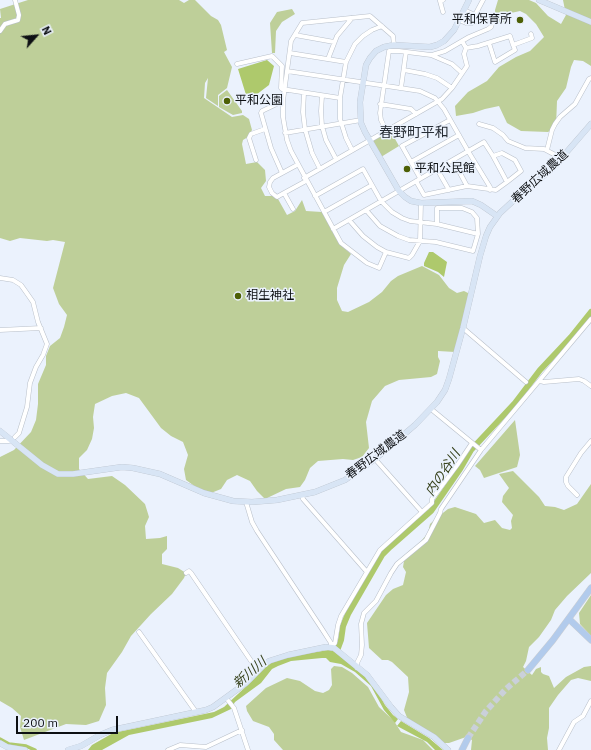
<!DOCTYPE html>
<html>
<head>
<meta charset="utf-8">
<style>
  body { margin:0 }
  #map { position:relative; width:591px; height:750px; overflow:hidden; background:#ebf2fd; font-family:"IBM Plex Sans",sans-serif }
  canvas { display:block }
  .north { position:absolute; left:16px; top:16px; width:40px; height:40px; -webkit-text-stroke:3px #ebf2fd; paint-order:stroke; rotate:63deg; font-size:11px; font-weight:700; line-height:16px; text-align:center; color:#0d1013 }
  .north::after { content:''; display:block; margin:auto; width:14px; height:18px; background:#0d1013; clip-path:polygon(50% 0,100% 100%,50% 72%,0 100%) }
  .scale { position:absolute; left:16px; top:716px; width:102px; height:18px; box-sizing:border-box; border:2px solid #0d1013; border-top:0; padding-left:5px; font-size:12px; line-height:14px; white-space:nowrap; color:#0d1013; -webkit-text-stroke:3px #ebf2fd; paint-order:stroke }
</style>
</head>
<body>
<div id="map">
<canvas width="591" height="750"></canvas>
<div class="north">N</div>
<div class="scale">200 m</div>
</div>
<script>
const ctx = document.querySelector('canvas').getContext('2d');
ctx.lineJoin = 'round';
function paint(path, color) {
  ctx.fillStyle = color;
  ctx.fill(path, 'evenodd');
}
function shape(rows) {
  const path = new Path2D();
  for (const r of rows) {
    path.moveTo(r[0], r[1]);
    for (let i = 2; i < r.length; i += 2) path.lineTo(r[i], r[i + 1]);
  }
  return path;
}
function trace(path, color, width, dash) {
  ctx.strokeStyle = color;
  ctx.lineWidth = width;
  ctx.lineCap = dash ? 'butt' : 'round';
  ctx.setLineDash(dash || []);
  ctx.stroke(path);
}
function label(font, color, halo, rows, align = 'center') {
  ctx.font = font + ' "IBM Plex Sans","Noto Sans JP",sans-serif';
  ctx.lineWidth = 3;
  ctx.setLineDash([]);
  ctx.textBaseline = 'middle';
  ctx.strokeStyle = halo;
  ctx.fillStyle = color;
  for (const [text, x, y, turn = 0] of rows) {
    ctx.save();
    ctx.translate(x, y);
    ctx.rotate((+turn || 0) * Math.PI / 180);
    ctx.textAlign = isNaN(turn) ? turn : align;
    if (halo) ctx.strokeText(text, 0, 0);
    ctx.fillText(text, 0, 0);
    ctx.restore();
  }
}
const green = shape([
  [28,0,179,0,184,3,189,0,195,0,211,16,218,20,221,25,227,50,224,52,232,67,227,88,218,95,218,106,206,98,208,78,205,83,204,98,232,117,243,115,249,119,252,130,248,137,243,140,242,144,246,164,257,162,265,170,266,181,261,188,265,196,273,196,278,199,287,215,295,211,302,200,306,211,322,212,340,244,351,254,344,265,337,288,337,300,342,311,348,312,369,302,382,292,391,281,398,276,422,266,439,275,449,288,457,293,464,291,468,293,468,302,455,352,438,351,438,357,440,361,437,374,431,377,399,380,385,386,372,401,366,422,369,448,362,457,353,460,343,459,318,461,310,468,305,480,300,487,286,489,265,499,257,491,250,481,237,475,227,480,221,489,211,493,200,490,186,480,184,469,188,455,183,442,171,436,161,428,139,398,126,393,112,396,95,404,93,417,94,428,92,439,87,450,79,458,79,469,88,479,112,476,125,485,145,504,149,517,145,526,146,539,160,538,167,536,167,549,162,554,162,564,178,568,186,573,184,578,172,594,151,614,131,636,122,652,107,673,105,688,106,705,99,721,86,725,66,724,24,740,20,727,21,716,12,708,0,701,0,457,14,450,31,432,36,420,38,404,38,384,46,365,46,356,50,346,60,338,64,327,67,315,59,304,53,288,65,242,53,240,47,241,20,238,10,241,0,238,0,18,1,18,0,9],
  [498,0,529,0,536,3,548,16,561,24,566,15,563,0,591,0,591,66,583,61,574,60,571,67,566,88,557,101,556,127,548,132,521,131,507,123,499,106,485,109,473,113,456,116,455,106,468,92,487,81,499,67,516,57,530,51,544,37,536,24,526,14,520,11,511,13,502,24,495,21,495,10],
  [292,9,295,14,282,22,276,31,275,53,272,53,270,23,277,12],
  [227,90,242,111,242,113,233,115,219,107,219,96],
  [390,130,399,146,381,157,371,140],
  [515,420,520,455,517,467,484,478,480,470,475,466],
  [513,471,539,497,545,506,555,507,564,510,577,504,591,484,591,573,567,596,555,610,551,620,539,637,529,647,526,661,523,667,532,675,536,669,541,667,541,672,543,674,549,676,554,688,566,677,584,667,591,666,591,681,578,678,571,680,558,695,549,708,549,728,547,738,548,750,471,750,472,740,466,737,449,743,443,743,408,720,404,710,409,692,408,677,392,662,388,660,382,660,369,648,367,623,386,595,393,589,403,585,406,572,403,567,404,561,428,533,430,524,439,516,448,509,455,507,476,514,484,523,495,520,502,528,510,530,512,528,511,521,513,515,502,502,503,496,509,488,499,474],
  [591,595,591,636,580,624,579,613],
  [334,666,342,667,352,673,368,687,379,707,394,721,401,732,423,740,433,750,283,750,274,740,274,734,269,727,253,721,247,711,246,706,266,688,287,678,300,681,315,691,323,693,329,690,332,685,331,669]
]);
const water = shape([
  [267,60,274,66,269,85,252,98,247,98,238,69],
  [429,252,433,252,447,262,444,277,438,272,424,266,424,263],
  [329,650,333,651,339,655,367,678,373,684,385,705,393,715,398,719,395,723,384,710,371,686,355,672,341,664,330,662,326,658,322,658,291,661,278,666,272,669,261,683,235,702,231,709,212,718,129,735,102,750,88,750,92,745,113,733,214,712,224,707,252,681,265,667,273,662,290,656],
  [401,721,429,738,443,750,435,750,427,742,397,726]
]);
const canal = shape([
  [0,739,9,744,26,746,35,750]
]);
const river = shape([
  [335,656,341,640,343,626,348,614,382,555,390,547,431,511,460,469,471,450,515,403,540,370,571,337,591,312]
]);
const primaryTunnel = shape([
  [468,738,486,711,506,689,528,670]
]);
const street = shape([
  [464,10,475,15,483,0],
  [443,12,440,1,443,0],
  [0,31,5,24,18,20,19,15,15,0],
  [295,35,334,42],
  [462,41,466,48,478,46,510,36,513,45],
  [489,43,495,62,515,50,513,45,532,38,531,34],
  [290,53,346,62],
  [432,55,445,51,469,37,488,29,491,27,493,21,490,16,472,23,466,23,459,20],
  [328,59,337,36,352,18],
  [237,64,272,56,282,66,281,88,282,89,340,98],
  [404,70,425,74,437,78,452,88],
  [287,71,420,91,435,98,444,109,468,151,490,187,490,190],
  [401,88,406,52],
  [304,93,303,112,305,129,312,153,320,169],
  [322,96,321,111,322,126,326,140,336,159],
  [380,104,411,109,416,114],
  [479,124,493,128,503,135,508,141,525,148,544,149,561,158],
  [386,130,381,120,380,113,389,51,399,51,431,55,452,64,462,73],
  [285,133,361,120],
  [352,150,346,138,340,119,340,98,346,62,355,44,363,36,372,30,382,26],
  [547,150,552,130,555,124,560,117,575,104,589,79,591,78],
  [256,160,249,138,251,134,265,129],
  [453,160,467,186],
  [411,162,459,135],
  [437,169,449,190],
  [282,173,271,148,261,113,262,111,283,101],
  [304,178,442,99,452,88,467,66,464,54,466,48],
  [420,178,402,146,450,120],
  [416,181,424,195,467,186,496,190,507,182,493,156],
  [284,193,277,197,272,193,269,187,270,182,273,178,297,165],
  [315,196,363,169,381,201,392,212,402,218,410,221,437,224],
  [293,209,284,193,306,181],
  [366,210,380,226,398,236,409,240,436,242,473,251,478,234,477,218,472,212,462,208,437,208,437,224,478,234],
  [324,212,372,185],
  [349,220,363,236,377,247,386,252,409,258,412,255,420,241,421,203],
  [333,229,484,142,493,156,502,153,515,160,521,171,507,182],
  [386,252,379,268,367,263,341,243,291,151,287,140,283,117,283,101,291,41,302,23,370,16,393,36,394,45],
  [0,278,13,280,21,285,26,292,33,302,38,322,47,344,43,355,36,367,30,383,27,407,19,433,15,437],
  [463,328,526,382],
  [0,330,41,328],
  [540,381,544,382,579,379,584,381,591,386],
  [431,409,481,450],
  [0,441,9,441],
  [375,459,422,512],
  [302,495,303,499,367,572],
  [577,495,568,486,566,482,566,477,581,453,591,441],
  [246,502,252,522,257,531,322,629,331,643,331,647],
  [186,573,189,571,191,573,258,671],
  [139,632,196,712],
  [331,647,335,643,338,625,341,616,380,550,432,503,432,499,458,464,472,443],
  [357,668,357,663,361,655,362,645,361,624,364,613,376,601,391,573,397,564,426,540,440,513,441,509,481,450,591,319],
  [226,698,234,708,248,750],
  [168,750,180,745,206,747,242,730],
  [559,750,574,722,583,716,591,701]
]);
const secondary = shape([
  [469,0,454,30,444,41,437,45,430,47,394,45,384,47,376,51,370,58,366,65,360,102,361,123,365,132,399,191,405,197,411,201,421,203,472,201,481,205,497,216],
  [539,0,591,22],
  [0,431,42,465,58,474,73,474,122,467,133,468,160,474,204,493,233,501,252,502,277,500,315,492,345,480,375,459,415,425,437,402,445,390,449,379,463,328,480,256,486,236,490,227,500,213,513,201,552,169,591,124],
  [0,743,7,747,25,750],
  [68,750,81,746,100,735,112,730,206,710,213,707,246,683,264,665,269,661,288,655,326,647,334,648,367,675,391,707,399,716,434,737,448,750]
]);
const primary = shape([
  [569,619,591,640],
  [528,670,553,640,591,588],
  [462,750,468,738]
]);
const markers = [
  [520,20,4,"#4d6006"],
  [227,101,4,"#4d6006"],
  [407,169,4,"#4d6006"],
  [238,296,4,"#4d6006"]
];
const poiNames = [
  ["平和保育所",512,20,"right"],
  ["平和公園",235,101],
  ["平和公民館",415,169],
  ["相生神社",246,296]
];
const streetNames = [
  ["春野広域農道",540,177,-43],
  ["春野広域農道",376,455,-37]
];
const waterNames = [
  ["内の谷川",443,473,-57],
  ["新川川",250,673,-41]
];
const quarterNames = [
  ["春野町平和",414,133]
];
paint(green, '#becf99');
paint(water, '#aec96c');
trace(canal, '#aec96c', 3.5);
trace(river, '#aec96c', 6);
trace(primaryTunnel, '#cad0da', 6, [6, 3]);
trace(street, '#b8bfc9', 5);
trace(secondary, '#b8bfc9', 6);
trace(primary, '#cfcfd0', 7);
trace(street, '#fff', 4);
trace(secondary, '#d8e5f5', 5.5);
trace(primary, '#b2cbec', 6);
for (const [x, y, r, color] of markers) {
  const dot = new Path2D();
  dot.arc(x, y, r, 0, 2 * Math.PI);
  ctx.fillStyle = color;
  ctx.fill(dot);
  trace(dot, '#ebf2fd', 1.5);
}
label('12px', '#0d1013', '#ebf2fd', poiNames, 'left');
label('12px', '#0d1013', '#ebf2fd', streetNames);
label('italic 13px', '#36411a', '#ebf2fd', waterNames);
label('14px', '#272d35', '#ebf2fd', quarterNames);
</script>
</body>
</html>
